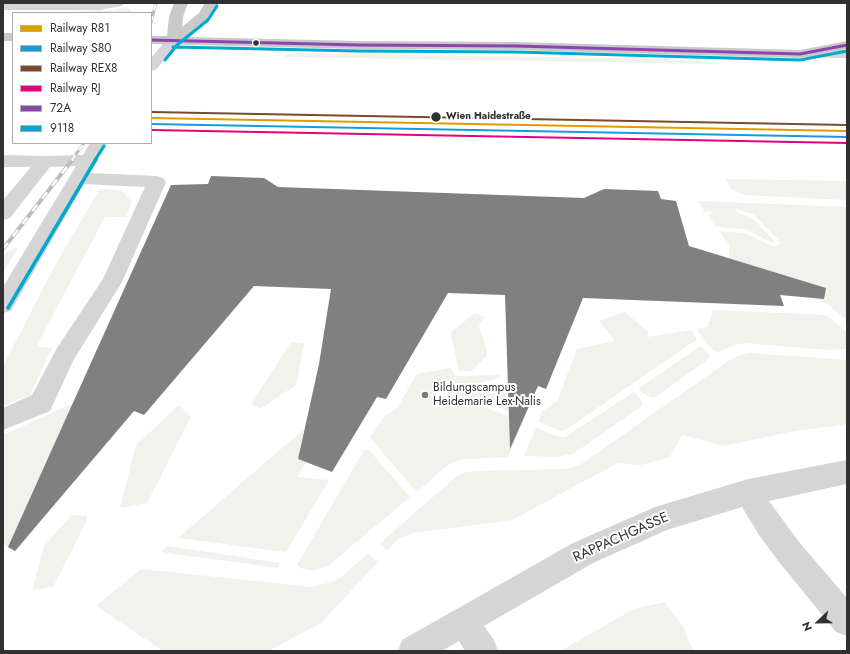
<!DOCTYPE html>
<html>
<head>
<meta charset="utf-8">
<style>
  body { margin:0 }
  #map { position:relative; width:850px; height:654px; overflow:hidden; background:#fff; font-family:Jost,sans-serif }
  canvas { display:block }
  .frame { position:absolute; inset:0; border:4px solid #313131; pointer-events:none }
  .legend { position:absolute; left:12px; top:12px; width:140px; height:132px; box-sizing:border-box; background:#fff; border:1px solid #adadad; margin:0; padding:5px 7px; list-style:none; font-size:12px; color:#313131 }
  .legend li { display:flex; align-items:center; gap:8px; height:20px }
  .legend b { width:20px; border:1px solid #adadad }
  .north { position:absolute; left:798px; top:602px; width:40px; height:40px; -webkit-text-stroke:3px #fff; paint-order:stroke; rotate:248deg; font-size:11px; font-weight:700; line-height:16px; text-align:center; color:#313131 }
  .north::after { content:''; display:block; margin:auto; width:14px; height:18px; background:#313131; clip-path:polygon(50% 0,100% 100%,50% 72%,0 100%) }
</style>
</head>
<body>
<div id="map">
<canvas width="850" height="654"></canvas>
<div class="frame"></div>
<ul class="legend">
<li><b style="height:5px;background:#e39a05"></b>Railway R81</li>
<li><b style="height:5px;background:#159dd9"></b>Railway S80</li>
<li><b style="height:5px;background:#7a4b2a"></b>Railway REX8</li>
<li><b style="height:5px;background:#e5007d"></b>Railway RJ</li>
<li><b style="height:5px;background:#8e44ad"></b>72A</li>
<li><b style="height:5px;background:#00a9ce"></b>9118</li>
</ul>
<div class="north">N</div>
</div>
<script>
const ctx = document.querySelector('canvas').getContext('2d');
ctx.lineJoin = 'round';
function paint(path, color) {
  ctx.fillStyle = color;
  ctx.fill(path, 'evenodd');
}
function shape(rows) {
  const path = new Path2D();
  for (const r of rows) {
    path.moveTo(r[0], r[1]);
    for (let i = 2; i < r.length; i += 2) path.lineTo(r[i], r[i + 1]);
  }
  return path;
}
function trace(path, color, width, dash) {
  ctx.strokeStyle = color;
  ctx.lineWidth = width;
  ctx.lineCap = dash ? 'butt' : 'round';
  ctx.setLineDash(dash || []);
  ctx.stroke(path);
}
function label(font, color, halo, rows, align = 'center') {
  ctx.font = font + ' Jost,sans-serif';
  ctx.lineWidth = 4;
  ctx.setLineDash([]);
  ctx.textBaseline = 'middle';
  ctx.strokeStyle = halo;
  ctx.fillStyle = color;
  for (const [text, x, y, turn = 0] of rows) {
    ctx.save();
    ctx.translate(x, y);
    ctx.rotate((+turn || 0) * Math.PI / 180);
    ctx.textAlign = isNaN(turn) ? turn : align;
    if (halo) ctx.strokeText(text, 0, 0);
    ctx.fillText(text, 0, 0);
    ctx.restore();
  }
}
const green = shape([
  [127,7,133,12,132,13,77,13,81,11,111,10],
  [296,53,665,59,714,62,712,64,707,64,285,57,285,55],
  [725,179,847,181,847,200,744,195,731,189],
  [100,189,121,190,132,202,126,217,105,217,36,347,52,348,30,395,3,406,3,366,58,260],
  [698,201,847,207,847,320,824,302,812,298,809,283,729,258,729,245,719,231,745,233,774,247,781,243,754,215,737,209,736,212,751,217,775,241,772,243,746,229,716,227,708,216,712,212,708,210,705,212],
  [17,247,18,248,3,273,3,257,7,251,10,251],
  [713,310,826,315,847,332,847,349,827,350,745,343,735,345,718,352,713,350,696,329,708,327],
  [625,312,648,332,647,337,691,330,697,339,567,429,561,431,539,422,541,412,557,401,577,349,615,341,599,321],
  [475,313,485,317,479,326,487,351,487,356,471,371,459,371,451,335,452,331],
  [291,342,304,343,296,385,260,409,251,404],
  [700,346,709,354,710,358,654,398,647,396,638,389],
  [750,353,847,360,847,424,795,431,724,446,682,435,670,457,641,465,618,463,512,520,412,533,397,540,387,551,379,544,457,476,466,472,477,471,566,469,580,465,731,359,740,355],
  [451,368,454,374,458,376,500,375,500,378,432,394,435,408,476,404,523,422,508,457,466,459,456,461,448,465,417,492,370,438,380,422,386,415,397,408,417,374],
  [507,382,508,411,477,398,440,402,439,398],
  [634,392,641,400,643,405,573,454,557,457,524,456,536,428,560,437,565,437],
  [74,403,24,513,41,520,16,552,3,543,3,435],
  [179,405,191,417,147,503,120,508,136,445],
  [304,429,298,459,306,462,297,477,329,480,286,552,178,538],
  [364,450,369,450,410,497,328,566,312,571,303,569,297,565],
  [72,515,86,516,87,520,53,587,34,590,33,588,44,546],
  [168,546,280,563,278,568,161,552],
  [368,553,378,562,321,623,268,651,163,651,96,606,141,569,312,587,335,581,344,575],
  [665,602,685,630,686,636,694,651,560,651,634,609]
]);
const building = shape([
  [211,176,264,178,278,187,584,198,604,189,658,191,661,199,676,201,689,246,826,288,824,299,780,295,784,306,583,298,546,389,538,386,510,449,505,295,448,293,386,399,377,397,332,472,298,459,319,364,331,289,254,286,144,415,134,411,15,551,8,547,171,185,208,184]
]);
const minor = shape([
  [3,3,124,3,122,6,100,10,3,10,3,3],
  [173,37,178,38,180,41,156,70,151,71,151,58,168,38,173,37],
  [800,50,847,50,847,58,795,57,793,54,795,51,800,50],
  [90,143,108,143,90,173,157,176,163,178,166,182,122,282,73,361,50,411,3,430,3,408,32,395,57,348,103,279,145,187,84,184,11,311,3,313,3,287,76,166,50,167,10,218,3,220,3,200,31,167,3,167,3,155,45,156,83,155,90,143],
  [847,460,847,484,769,501,799,542,847,598,847,636,836,632,779,562,759,535,742,507,667,530,593,563,484,626,494,640,498,651,465,651,459,641,442,651,398,651,402,640,573,543,655,507,748,479,847,460]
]);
const major = shape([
  [174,3,188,3,183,17,182,27,199,13,205,3,219,3,209,19,187,37,358,41,516,42,800,50,847,41,847,49,800,58,516,50,358,49,151,44,151,36,167,36,169,17,174,3],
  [3,33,13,33,13,41,3,41,3,33]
]);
const railFar1 = shape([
  [151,22,156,3],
  [72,160,84,143]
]);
const rail = shape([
  [3,249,73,159]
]);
const bus1 = shape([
  [151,40,358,45,516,46,800,54,847,45]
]);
const bus2Far1 = shape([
  [173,47,358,51,516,52,800,60,847,51],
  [165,60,177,45,208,20,217,6],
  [95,160,104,146]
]);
const bus2 = shape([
  [8,308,96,159]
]);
const rail1 = shape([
  [151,117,847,130,847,132,151,119,151,117]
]);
const rail2 = shape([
  [151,123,847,136,847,138,151,125,151,123]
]);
const rail3 = shape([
  [151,111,847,124,847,126,151,113,151,111]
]);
const rail4 = shape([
  [151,129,847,142,847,144,151,131,151,129]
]);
const markers = [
  [256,43,3.5,"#313131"],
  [436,117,5.5,"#313131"],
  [425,395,4,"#797979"]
];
const farStopnames = [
  ["Wien Haidestraße",446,117]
];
const poiNames = [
  ["Bildungscampus",433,388],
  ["Heidemarie Lex-Nalis",433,402]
];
const nearStreetnames = [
  ["RAPPACHGASSE",621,538,-24]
];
paint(green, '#f0f2eb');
paint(building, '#808080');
paint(minor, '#d5d5d5');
paint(major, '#c9c9c9');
trace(railFar1, '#bdbdbd', 3);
trace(rail, '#bdbdbd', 4);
trace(railFar1, '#fff', 2, [6]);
trace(rail, '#fff', 2.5, [8]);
trace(bus1, '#8e44ad', 3);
trace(bus2Far1, '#00a9ce', 3);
trace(bus2, '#00a9ce', 3.5);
paint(rail1, '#e39a05');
paint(rail2, '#159dd9');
paint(rail3, '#7a4b2a');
paint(rail4, '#e5007d');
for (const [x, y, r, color] of markers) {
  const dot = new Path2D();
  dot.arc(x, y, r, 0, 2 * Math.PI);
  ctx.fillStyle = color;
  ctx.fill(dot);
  trace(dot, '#fff', 1.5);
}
label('bold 10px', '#313131', '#fff', farStopnames, 'left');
label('12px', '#313131', '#fff', poiNames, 'left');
label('14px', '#313131', '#fff', nearStreetnames);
</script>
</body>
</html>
